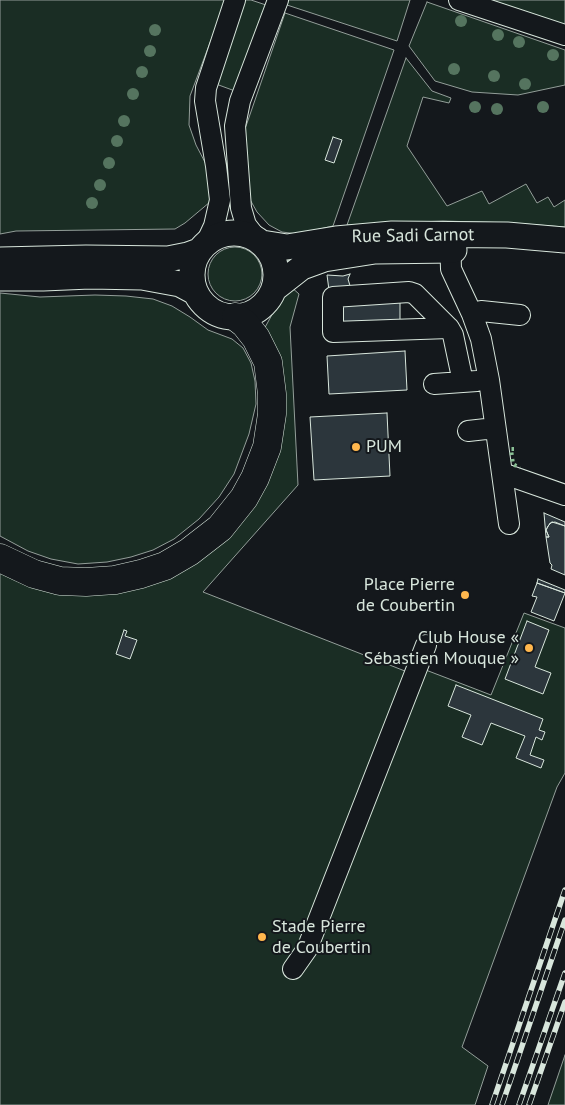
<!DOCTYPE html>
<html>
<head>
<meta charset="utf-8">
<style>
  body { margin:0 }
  canvas { display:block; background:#14181c }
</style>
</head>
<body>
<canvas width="565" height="1105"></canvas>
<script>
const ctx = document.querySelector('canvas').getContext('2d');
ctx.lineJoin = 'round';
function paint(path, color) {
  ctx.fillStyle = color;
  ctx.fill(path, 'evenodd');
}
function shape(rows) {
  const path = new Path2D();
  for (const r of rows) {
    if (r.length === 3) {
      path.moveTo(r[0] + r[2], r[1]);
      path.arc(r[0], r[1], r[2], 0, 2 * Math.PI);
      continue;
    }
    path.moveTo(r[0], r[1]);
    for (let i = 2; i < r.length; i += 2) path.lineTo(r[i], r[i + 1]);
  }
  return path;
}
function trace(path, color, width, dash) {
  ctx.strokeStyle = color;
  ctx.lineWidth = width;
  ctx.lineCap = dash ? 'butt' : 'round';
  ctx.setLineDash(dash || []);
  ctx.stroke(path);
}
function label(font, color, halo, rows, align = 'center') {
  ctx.font = font + ' "PT Sans",sans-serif';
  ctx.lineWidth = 4;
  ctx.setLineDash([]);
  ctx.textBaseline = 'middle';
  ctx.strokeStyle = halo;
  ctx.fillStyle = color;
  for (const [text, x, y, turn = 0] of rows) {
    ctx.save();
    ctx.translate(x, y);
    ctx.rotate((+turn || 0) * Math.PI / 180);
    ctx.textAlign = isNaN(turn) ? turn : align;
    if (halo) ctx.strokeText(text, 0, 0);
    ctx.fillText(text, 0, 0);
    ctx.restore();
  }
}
const green = shape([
  [0,0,226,0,190,96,189,125,196,145,208,168,210,202,185,223,175,229,16,231,0,234,0,0],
  [245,0,251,0,266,5,235,91,216,84,245,0],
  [288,0,410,0,397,41,287,5,288,0],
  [477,0,565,0,565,31,477,0],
  [427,2,565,50,565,85,518,95,472,92,435,81,409,46,427,2],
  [285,13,394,50,333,226,298,234,282,232,269,225,257,212,248,196,245,129,285,13],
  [406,58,432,91,451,98,449,103,423,97,407,146,447,206,482,191,489,204,526,184,537,203,548,197,554,207,565,200,565,227,512,223,443,221,347,225,406,58],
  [235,274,27],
  [290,286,299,294,290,327,298,485,203,592,410,673,418,667,491,695,524,613,565,628,565,773,557,787,462,1047,488,1066,475,1105,0,1105,0,569,121,591,255,500,263,331,279,302,290,286],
  [0,293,40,297,95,295,126,296,153,299,172,306,190,317,208,330,232,339,243,348,251,363,255,381,256,404,249,434,234,474,219,497,199,519,174,539,153,550,131,557,107,562,78,564,51,559,28,551,0,536,0,293],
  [565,1055,565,1105,548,1105,565,1055]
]);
const building = shape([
  [333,137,342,140,334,163,325,160,333,137],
  [350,274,348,279,351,289,329,290,327,275,343,276,350,274],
  [400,302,400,320,341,323,341,306,400,302],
  [405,351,407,390,329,394,327,356,405,351],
  [387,413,390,476,314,480,310,417,387,413],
  [544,513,565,522,565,526,555,522,550,523,546,530,549,537,546,537,544,513],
  [552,522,565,526,565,575,551,569,552,565,550,563,546,537,549,537,546,530,548,526,552,522],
  [538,579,565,590,565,593,537,583,538,579],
  [537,583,565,593,554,621,531,612,537,597,532,596,537,583],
  [527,621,549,630,535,667,551,673,543,694,505,679,527,621],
  [124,630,127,631,125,636,137,640,130,659,116,654,124,630],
  [456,685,543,719,539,730,545,732,542,740,536,737,530,755,544,760,541,768,516,758,525,736,491,723,482,745,462,737,471,715,448,706,456,685]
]);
const minor = shape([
  [459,0,565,35],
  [450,235,451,269,472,314,481,339,489,380,509,524],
  [257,239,246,225,241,208,235,126,240,101,278,0],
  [206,243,214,226,220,200,216,166,205,101,206,88,235,0],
  [472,314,481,311,520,315],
  [449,328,415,294,409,292,333,297,333,332,449,328,453,335,463,382],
  [434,384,477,381],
  [468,431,495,428],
  [502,473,565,495],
  [293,969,307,949,426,645]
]);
const major = shape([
  [234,275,42],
  [262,243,287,247,336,239,392,234,507,235,565,240],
  [0,260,86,258,168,259,188,255,199,251],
  [0,278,43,278,90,276,142,277,180,284,195,292],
  [274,289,302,267,324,259,375,251,454,250]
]);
const highway = shape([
  [0,558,34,574,60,581,86,582,115,580,141,574,165,566,189,552,220,528,244,498,255,478,267,447,272,414,272,394,268,362,256,338,245,324,236,317]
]);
const rail = shape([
  [492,1105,565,890],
  [502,1105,565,920],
  [519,1105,565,973],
  [529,1105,565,1002]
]);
const hedge = shape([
  [514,449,511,449,513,464,520,468]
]);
const trees = [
  [461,21],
  [155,30],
  [498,35],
  [519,42],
  [150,51],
  [553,55],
  [454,69],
  [142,72],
  [494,76],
  [525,84],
  [133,94],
  [475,107],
  [543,107],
  [497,109],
  [124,121],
  [117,141],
  [109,163],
  [100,185],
  [92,203]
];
const markers = [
  [356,447,5,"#ffb74d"],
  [465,595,5,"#ffb74d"],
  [529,648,5,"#ffb74d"],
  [262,937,5,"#ffb74d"]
];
const streetNames = [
  ["Rue Sadi Carnot",413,236,-1]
];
const poiNames = [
  ["PUM",366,447],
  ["Place Pierre",455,585,"right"],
  ["de Coubertin",455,606,"right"],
  ["Club House «",519,638,"right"],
  ["Sébastien Mouque »",519,659,"right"],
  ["Stade Pierre",272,927],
  ["de Coubertin",272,948]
];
paint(green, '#1a2d24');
trace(green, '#939e99', 1);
paint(building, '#2c363c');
trace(building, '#d8e6dc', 1);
trace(minor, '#d8e6dc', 22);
trace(major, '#d8e6dc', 27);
trace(highway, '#d8e6dc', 29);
trace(minor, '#14181c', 20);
trace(major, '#14181c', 25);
trace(highway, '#14181c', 28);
trace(rail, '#d8e6dc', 5.5);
trace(rail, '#14181c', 4, [11]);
trace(hedge, '#8ac095', 4, [2.5, 4]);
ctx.fillStyle = '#55745f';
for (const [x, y] of trees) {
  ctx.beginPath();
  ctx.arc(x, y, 6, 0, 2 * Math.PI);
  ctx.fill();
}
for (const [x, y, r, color] of markers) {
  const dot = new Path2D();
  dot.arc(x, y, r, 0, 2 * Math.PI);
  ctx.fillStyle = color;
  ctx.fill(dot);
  trace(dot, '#14181c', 2);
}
label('18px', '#d8e6dc', '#14181c', streetNames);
label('18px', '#d8e6dc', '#14181c', poiNames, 'left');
</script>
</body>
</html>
